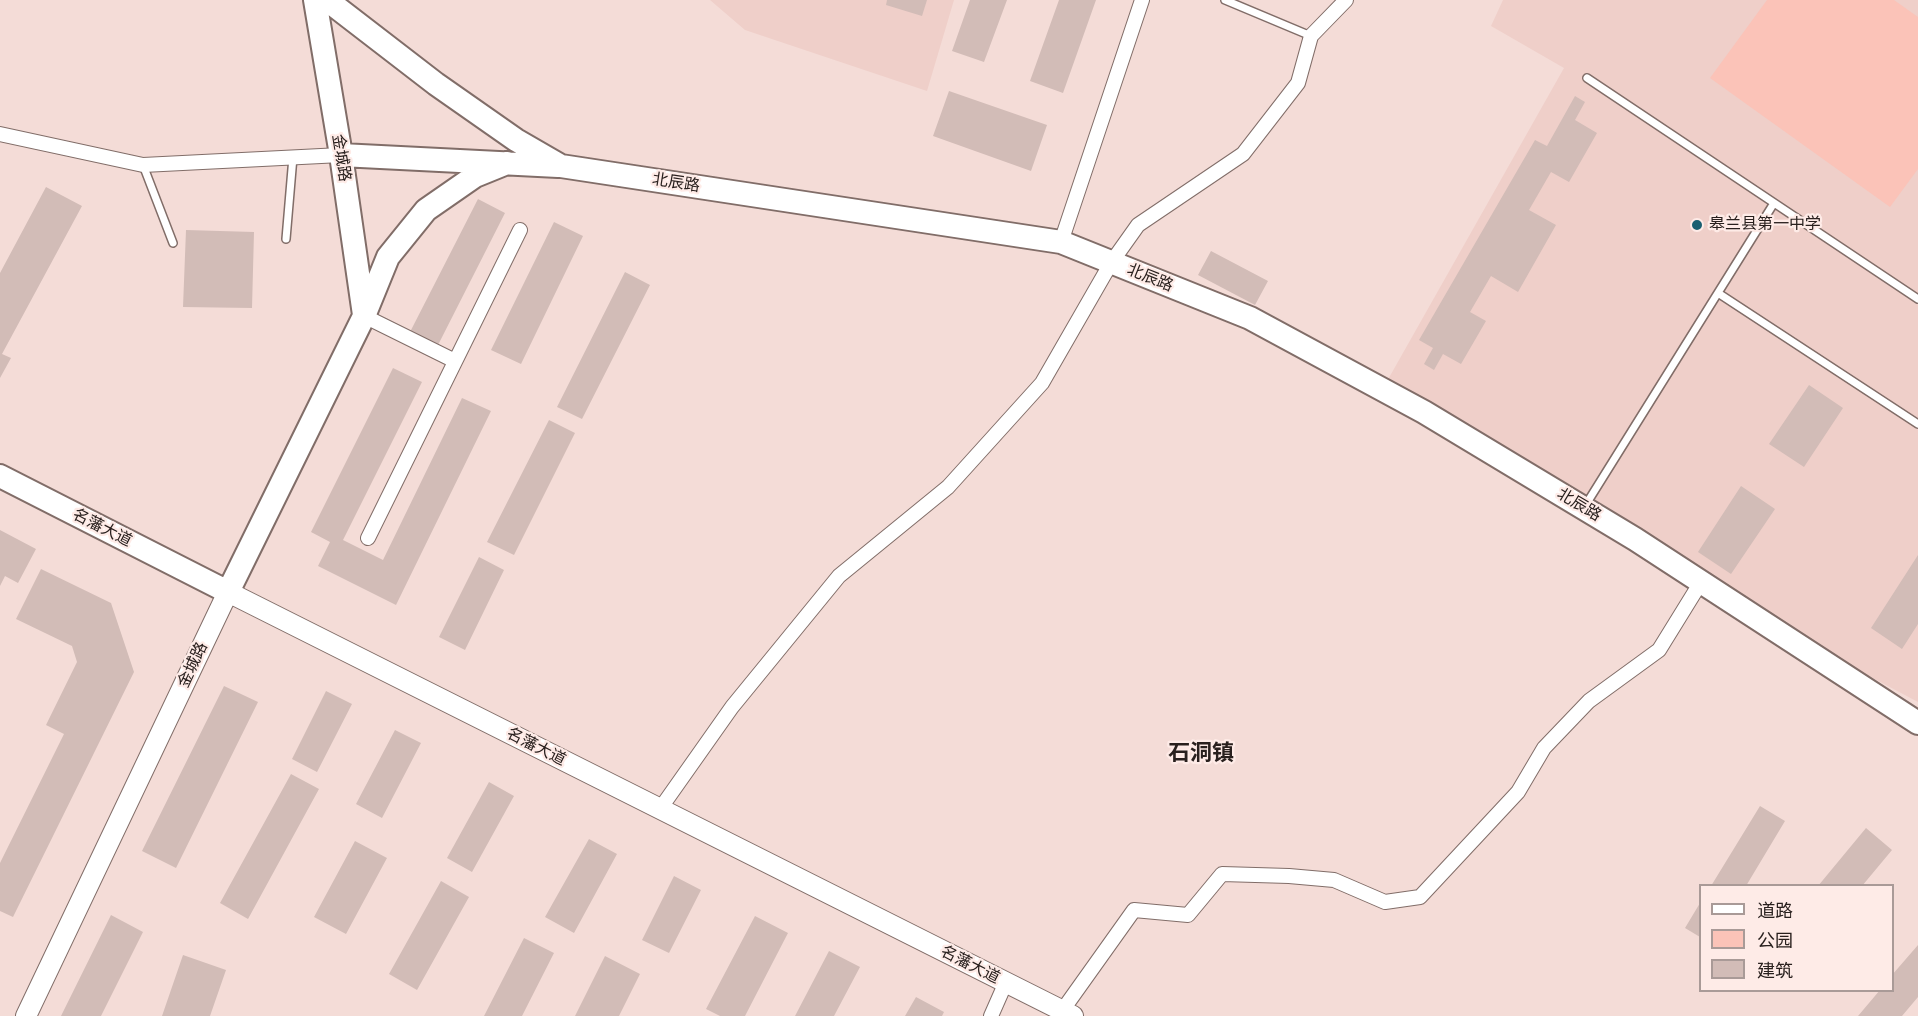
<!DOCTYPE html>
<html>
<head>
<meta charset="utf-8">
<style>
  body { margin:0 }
  #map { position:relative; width:1918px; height:1016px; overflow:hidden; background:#f4dcd7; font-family:Manrope,"Noto Sans SC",sans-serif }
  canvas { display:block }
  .legend { position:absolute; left:1699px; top:884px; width:195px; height:108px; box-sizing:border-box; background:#feebe7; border:2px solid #a99a97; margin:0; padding:8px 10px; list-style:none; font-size:18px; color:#29201e }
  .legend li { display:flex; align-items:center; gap:12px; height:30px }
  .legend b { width:30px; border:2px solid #a99a97 }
</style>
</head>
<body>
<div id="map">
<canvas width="1918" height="1016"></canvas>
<ul class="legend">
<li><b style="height:8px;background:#fff"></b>道路</li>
<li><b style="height:16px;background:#fbc3b8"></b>公园</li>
<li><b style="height:16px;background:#d2bcb7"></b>建筑</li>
</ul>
</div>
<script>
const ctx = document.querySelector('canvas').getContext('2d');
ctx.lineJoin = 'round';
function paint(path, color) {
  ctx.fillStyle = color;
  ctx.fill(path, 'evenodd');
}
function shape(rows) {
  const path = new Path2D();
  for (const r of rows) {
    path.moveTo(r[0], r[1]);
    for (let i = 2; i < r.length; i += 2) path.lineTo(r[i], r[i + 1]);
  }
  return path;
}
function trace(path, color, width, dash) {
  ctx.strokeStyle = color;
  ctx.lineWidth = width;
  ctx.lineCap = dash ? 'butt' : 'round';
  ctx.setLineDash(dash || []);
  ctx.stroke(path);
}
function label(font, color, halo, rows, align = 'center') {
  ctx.font = font + ' Manrope,"Noto Sans SC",sans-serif';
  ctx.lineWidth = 4.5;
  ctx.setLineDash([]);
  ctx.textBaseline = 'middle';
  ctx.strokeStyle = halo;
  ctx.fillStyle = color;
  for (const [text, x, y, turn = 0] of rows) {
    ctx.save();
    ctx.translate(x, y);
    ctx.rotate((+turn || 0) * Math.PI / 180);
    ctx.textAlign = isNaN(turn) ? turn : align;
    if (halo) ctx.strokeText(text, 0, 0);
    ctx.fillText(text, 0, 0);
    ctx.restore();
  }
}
const built = shape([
  [710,0,954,0,927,91,745,30],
  [1503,0,1918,0,1918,702,1852,667,1386,383,1564,68,1491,26]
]);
const green = shape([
  [1767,0,1894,0,1918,17,1918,169,1890,207,1710,78]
]);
const building = shape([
  [887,0,927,0,922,16,886,5],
  [970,0,1007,0,984,62,952,51],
  [1059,0,1096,0,1063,93,1030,81],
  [949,91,1047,125,1031,171,933,136],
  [1575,96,1585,102,1575,120,1597,133,1569,182,1551,172,1529,210,1556,225,1518,292,1491,276,1470,312,1486,321,1461,364,1443,354,1434,370,1424,364,1433,348,1419,340,1535,140,1547,146],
  [46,187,82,206,2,354,11,358,0,378,0,273],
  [478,199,505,213,437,347,409,334],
  [554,222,583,236,521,364,491,350],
  [186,230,254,232,252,308,183,307],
  [1211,251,1268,281,1255,305,1198,275],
  [625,272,650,285,582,419,557,407],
  [393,368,422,382,343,540,383,560,462,398,491,411,396,605,318,566,330,542,311,532],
  [1809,385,1843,408,1804,467,1769,444],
  [549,420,575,433,514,555,487,542],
  [1741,486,1775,509,1731,574,1698,552],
  [0,530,36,549,18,583,5,576,0,586],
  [1918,555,1918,624,1902,649,1871,628],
  [479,557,504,570,465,650,439,637],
  [41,569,111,603,134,672,13,917,0,911,0,863,64,734,46,725,77,662,72,646,16,619],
  [224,686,258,702,176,868,142,851],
  [326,691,352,704,317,772,292,759],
  [395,730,421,743,382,818,356,804],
  [291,774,319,789,248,919,220,903],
  [489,782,514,796,472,872,447,858],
  [1760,806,1785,821,1746,886,1711,886],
  [1866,828,1892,850,1862,886,1818,886],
  [589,839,617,854,574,933,545,917],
  [355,841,387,858,346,934,314,917],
  [674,876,701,890,669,953,642,940],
  [441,881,469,897,417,990,389,974],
  [1700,903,1700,937,1685,928],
  [111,915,143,932,101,1016,61,1016],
  [755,916,788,933,745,1016,720,1016,706,1009],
  [524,938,554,953,522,1016,484,1016],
  [1918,945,1918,997,1902,1016,1858,1016,1880,990,1892,990,1892,975],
  [829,951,860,967,834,1016,795,1016],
  [183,955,226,970,210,1016,162,1016],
  [605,956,640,974,619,1016,575,1016],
  [916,997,944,1012,942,1016,905,1016]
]);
const lane = shape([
  [1225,0,1311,36],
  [1587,78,1918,299],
  [143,165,173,243],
  [286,239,293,157],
  [1718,293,1918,424],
  [1585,506,1774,203]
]);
const street = shape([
  [0,134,143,165,341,155],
  [1061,242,1142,0],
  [364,316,455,361],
  [368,538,520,230],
  [660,809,732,707,839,576,948,487,1042,383,1111,263,1138,225,1243,154,1298,83,1311,36,1346,0],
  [1062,1011,1134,910,1188,915,1222,874,1289,876,1334,880,1385,902,1420,897,1518,792,1544,748,1589,701,1659,650,1701,582],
  [991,1016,1006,982]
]);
const secondary = shape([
  [26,1016,228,592,1073,1016]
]);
const primary = shape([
  [315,0,341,155,364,315],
  [327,0,436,84,516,140,561,166,1061,242,1250,318,1424,412,1635,539,1918,723],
  [341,155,558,166],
  [0,476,228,592,364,316,388,257,426,210,475,176,507,163]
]);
const markers = [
  [1697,225,6,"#1a5f71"]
];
const streetNames = [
  ["金城路",341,158,81],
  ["北辰路",676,183,9],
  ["北辰路",1150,278,22],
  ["北辰路",1579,505,31],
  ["名藩大道",102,528,27],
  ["金城路",193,665,-65],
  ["名藩大道",536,747,27],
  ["名藩大道",970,965,27]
];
const poiNames = [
  ["皋兰县第一中学",1709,225]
];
const districtNames = [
  ["石洞镇",1201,754]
];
paint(built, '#efcfc9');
paint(green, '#fbc3b8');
paint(building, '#d2bcb7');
trace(lane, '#816d68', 10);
trace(street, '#816d68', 16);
trace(secondary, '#816d68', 22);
trace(primary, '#816d68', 26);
trace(lane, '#fff', 7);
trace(street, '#fff', 14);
trace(secondary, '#fff', 20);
trace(primary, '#fff', 22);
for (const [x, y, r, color] of markers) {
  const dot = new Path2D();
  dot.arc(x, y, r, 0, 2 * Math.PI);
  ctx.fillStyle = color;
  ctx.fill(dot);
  trace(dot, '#feebe7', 2);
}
label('16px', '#29201e', '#feebe7', streetNames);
label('16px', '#29201e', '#feebe7', poiNames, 'left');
label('bold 22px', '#29201e', '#feebe7', districtNames);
</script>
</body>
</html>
